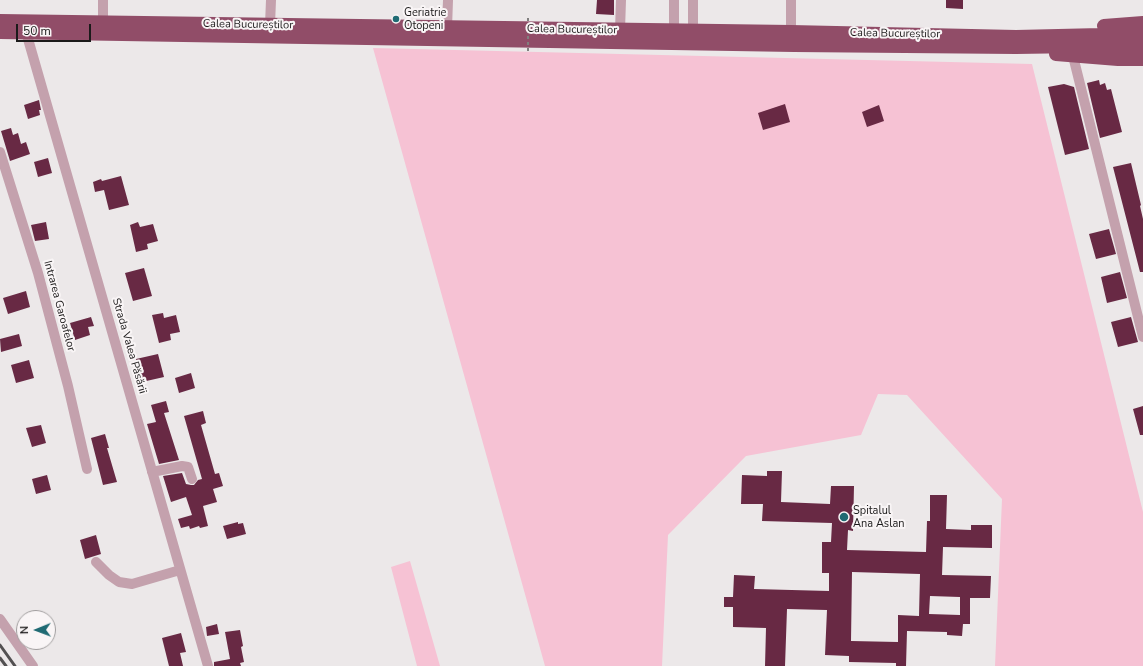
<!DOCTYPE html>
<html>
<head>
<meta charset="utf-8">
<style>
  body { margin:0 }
  #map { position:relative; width:1143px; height:666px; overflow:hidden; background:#ece8e9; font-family:"Nunito Sans",sans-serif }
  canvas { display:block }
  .north { position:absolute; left:16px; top:610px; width:40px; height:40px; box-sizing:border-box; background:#f9f5f6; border:1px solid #a09d9e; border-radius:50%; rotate:269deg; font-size:11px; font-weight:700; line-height:16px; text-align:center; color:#1b1a1a }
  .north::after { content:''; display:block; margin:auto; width:14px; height:18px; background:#1f6a73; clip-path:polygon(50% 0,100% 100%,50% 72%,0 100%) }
  .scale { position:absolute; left:16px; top:24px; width:75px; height:18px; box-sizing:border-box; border:2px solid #1b1a1a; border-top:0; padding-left:5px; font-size:12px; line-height:14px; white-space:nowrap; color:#1b1a1a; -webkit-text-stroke:3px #f9f5f6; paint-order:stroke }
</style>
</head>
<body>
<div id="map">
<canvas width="1143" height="666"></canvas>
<div class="north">N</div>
<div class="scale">50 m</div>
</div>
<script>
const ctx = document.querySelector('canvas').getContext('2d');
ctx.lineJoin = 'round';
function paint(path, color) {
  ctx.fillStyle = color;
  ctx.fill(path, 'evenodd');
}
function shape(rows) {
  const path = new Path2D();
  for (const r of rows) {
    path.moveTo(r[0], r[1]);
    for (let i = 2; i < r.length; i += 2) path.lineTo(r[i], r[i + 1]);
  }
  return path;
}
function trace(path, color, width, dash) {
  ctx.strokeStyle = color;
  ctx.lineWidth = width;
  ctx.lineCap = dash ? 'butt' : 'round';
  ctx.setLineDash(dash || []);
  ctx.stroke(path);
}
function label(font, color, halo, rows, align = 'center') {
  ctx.font = font + ' "Nunito Sans",sans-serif';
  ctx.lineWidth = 4;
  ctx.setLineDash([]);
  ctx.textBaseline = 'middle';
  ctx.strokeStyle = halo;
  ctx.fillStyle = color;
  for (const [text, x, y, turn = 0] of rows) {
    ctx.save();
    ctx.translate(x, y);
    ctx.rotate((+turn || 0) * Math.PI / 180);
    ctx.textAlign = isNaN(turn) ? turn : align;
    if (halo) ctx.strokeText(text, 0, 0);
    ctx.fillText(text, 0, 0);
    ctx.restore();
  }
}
const green = shape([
  [373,48,1032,64,1143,512,1143,666,995,666,1002,499,907,395,878,394,861,435,746,456,668,535,662,666,545,666],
  [410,561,440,666,417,666,391,567]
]);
const building = shape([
  [597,0,614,0,614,15,596,14],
  [946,0,963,0,963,9,946,8],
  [1099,80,1100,85,1105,83,1107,90,1111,89,1122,132,1100,138,1087,83],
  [1064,84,1074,87,1089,149,1065,155,1048,87],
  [39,100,41,110,39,110,40,115,28,119,24,105],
  [785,104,790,122,763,130,758,113],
  [879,105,884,121,867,127,862,112],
  [11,128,13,135,18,133,21,144,26,142,30,154,10,161,1,131],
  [48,158,52,173,38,177,34,162],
  [1131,163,1141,205,1140,206,1143,219,1143,272,1140,272,1113,167],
  [121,176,129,205,109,210,104,190,95,192,93,182,101,179,102,181],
  [46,222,49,239,35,241,31,225],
  [138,222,140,227,153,224,158,241,147,244,148,249,136,252,130,225],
  [1109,229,1116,254,1096,259,1089,234],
  [144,268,152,296,133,301,125,273],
  [1120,272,1127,298,1107,303,1101,277],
  [26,291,30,307,8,314,3,298],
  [163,313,164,318,176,315,180,332,170,334,171,340,159,343,152,315],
  [91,317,94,326,88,327,90,335,75,340,70,323],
  [1131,317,1138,342,1118,347,1111,322],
  [19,334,22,346,1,352,0,339],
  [158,354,164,377,142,382,136,359],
  [29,360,34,378,16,383,11,365],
  [191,373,195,388,179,393,175,378],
  [166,401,169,412,164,413,179,460,159,464,147,424,156,422,151,405],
  [1143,406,1143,435,1140,435,1133,409],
  [203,411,206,423,201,425,215,474,219,473,223,486,213,489,217,502,203,506,208,526,200,528,199,526,190,529,189,526,181,528,178,519,192,515,186,497,171,502,163,476,182,473,186,484,191,485,194,485,198,480,202,479,184,416],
  [41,425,46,443,32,447,26,428],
  [105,434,109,448,107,448,117,482,103,485,91,438],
  [767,471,782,471,781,502,830,504,831,486,854,486,853,531,848,530,847,550,926,552,927,521,930,521,930,495,947,495,946,529,971,530,971,525,992,525,992,548,943,547,942,575,991,576,990,598,970,598,970,624,963,624,962,636,947,635,947,632,907,631,906,666,896,666,896,663,849,662,849,656,825,655,827,610,787,609,785,666,765,666,766,628,733,627,733,607,724,607,724,597,733,597,734,575,755,576,754,589,829,591,829,573,822,573,822,542,831,542,832,523,762,521,763,504,741,504,742,475,767,476],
  [852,572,920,574,919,616,898,615,898,642,851,641],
  [930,596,960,597,960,615,929,614],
  [47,475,51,490,36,494,32,479],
  [238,522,238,524,243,523,246,534,227,539,223,526],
  [96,535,101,554,85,559,80,540],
  [217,624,219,634,207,636,206,627],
  [240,630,243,646,241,647,244,662,240,663,241,666,214,666,214,662,230,659,225,632],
  [181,633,186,652,180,653,183,666,169,666,162,638]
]);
const minor = shape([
  [103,23,103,0],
  [270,25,271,0],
  [447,28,448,0],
  [620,30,621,0],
  [674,31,674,0],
  [693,31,693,0],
  [26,32,208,666],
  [791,32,791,0],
  [1073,56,1143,337],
  [0,152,38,273,68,386,87,469],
  [152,472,182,466,188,467,192,479],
  [96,562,109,575,119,582,132,584,180,570],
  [0,619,33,666]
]);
const highway = shape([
  [0,21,791,32,1016,37,1143,34],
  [1104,26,1143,23],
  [0,32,794,45,1016,47,1143,45],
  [1056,54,1118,59,1143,59]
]);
const rail = shape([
  [0,645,15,666],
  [0,658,6,666]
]);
const pathBridge = shape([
  [528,18,528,51]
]);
const markers = [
  [396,19,4,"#1f6a73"],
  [844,517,5,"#1f6a73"]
];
const poiNames = [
  ["Geriatrie",404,13],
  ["Otopeni",404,26],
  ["Spitalul",853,511],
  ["Ana Aslan",853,524]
];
const streetNames = [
  ["Calea Bucureștilor",248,25,1],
  ["Calea Bucureștilor",572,30,1],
  ["Calea Bucureștilor",895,34,1],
  ["Intrarea Garoafelor",59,306,75],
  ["Strada Valea Păsării",129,346,74]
];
paint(green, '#f6c2d4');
paint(building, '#682944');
trace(minor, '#c4a1ad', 10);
trace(highway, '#914d68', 14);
trace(rail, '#525051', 3);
trace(pathBridge, '#817f7f', 2, [3, 3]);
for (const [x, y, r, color] of markers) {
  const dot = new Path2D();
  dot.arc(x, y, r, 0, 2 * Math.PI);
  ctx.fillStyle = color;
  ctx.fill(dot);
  trace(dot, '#f9f5f6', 1.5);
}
label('11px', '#1b1a1a', '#f9f5f6', poiNames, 'left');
label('11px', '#1b1a1a', '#f9f5f6', streetNames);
</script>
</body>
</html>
